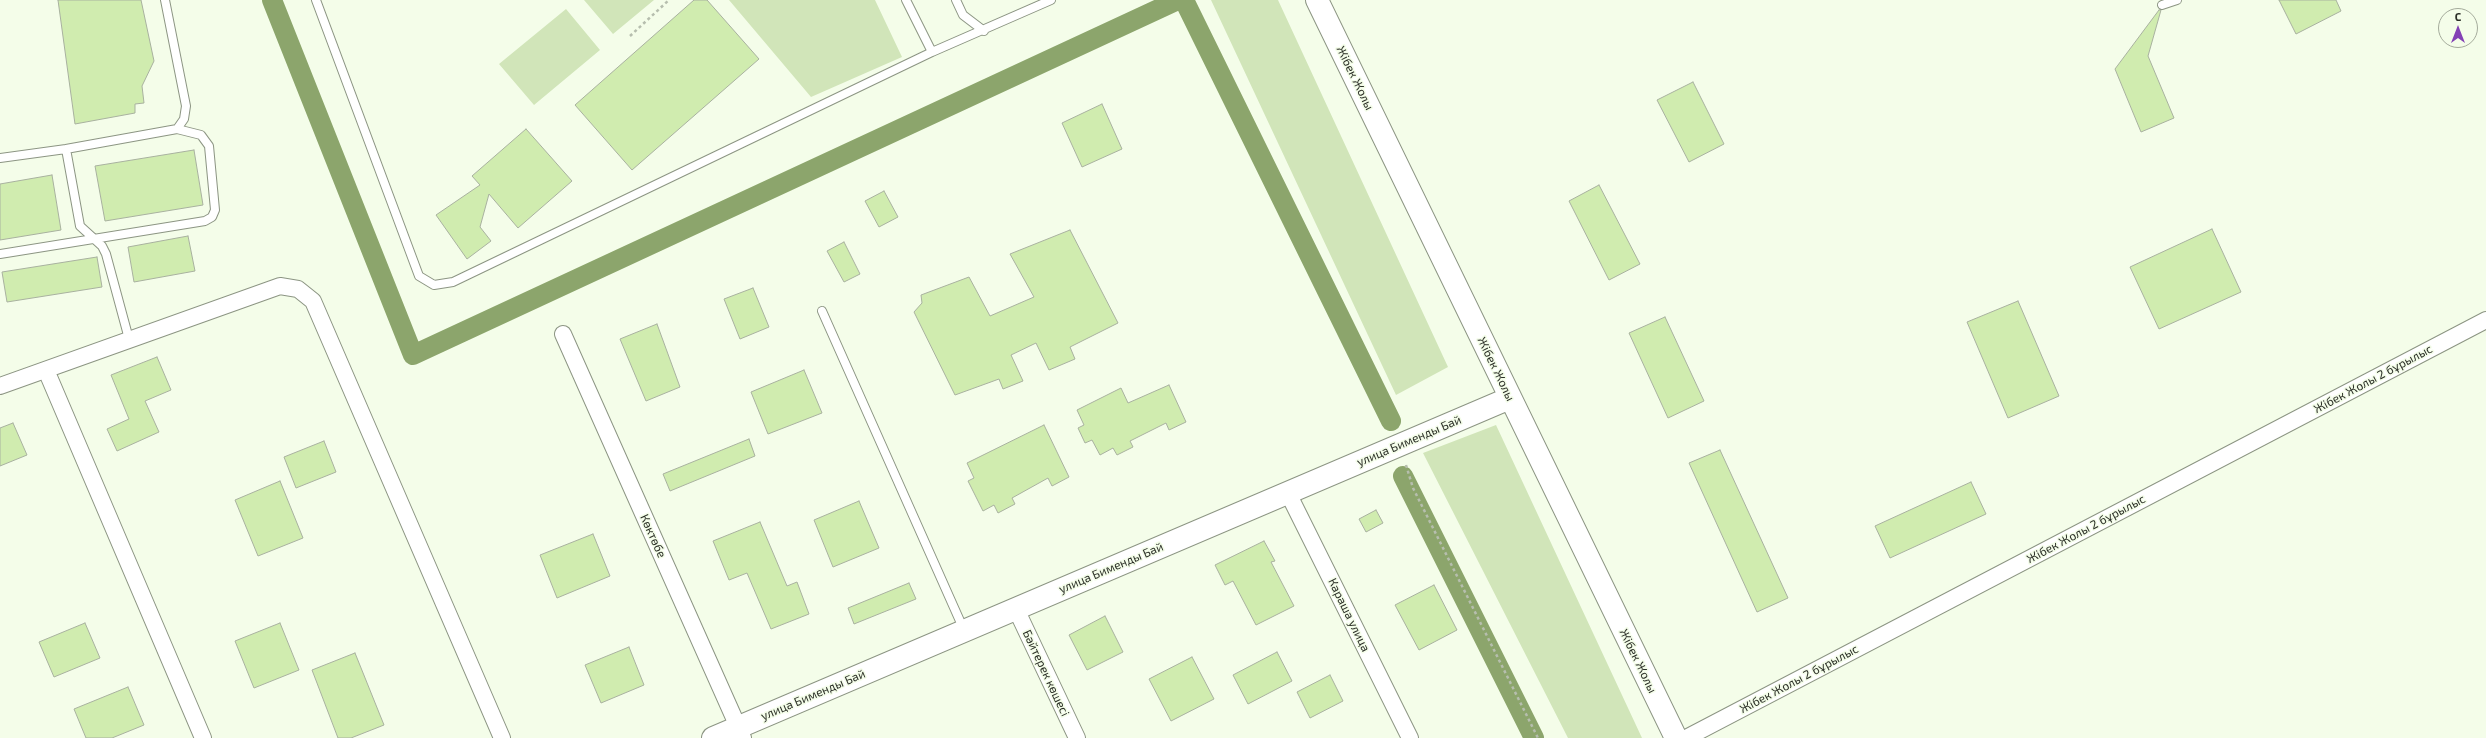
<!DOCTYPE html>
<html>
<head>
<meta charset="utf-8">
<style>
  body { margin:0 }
  #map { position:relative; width:2486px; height:738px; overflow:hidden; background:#f4fde9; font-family:"Exo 2",sans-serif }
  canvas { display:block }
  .north { position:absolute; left:2438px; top:8px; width:40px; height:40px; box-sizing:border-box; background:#f4fde9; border:1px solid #a4ab9b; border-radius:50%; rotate:0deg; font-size:11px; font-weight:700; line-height:16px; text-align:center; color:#2b2f27 }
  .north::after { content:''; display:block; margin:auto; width:14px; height:18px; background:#8441b5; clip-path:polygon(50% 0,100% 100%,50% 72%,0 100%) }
</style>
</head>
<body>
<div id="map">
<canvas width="2486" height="738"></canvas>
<div class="north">С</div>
</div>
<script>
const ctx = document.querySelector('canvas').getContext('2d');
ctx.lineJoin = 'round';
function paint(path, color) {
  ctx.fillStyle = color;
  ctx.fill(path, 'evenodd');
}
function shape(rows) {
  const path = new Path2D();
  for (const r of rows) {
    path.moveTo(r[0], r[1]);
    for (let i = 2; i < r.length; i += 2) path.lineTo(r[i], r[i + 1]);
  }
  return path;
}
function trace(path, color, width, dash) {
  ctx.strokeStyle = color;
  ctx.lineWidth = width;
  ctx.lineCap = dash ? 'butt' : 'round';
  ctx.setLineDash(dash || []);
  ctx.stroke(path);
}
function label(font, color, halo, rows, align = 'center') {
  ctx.font = font + ' "Exo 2",sans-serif';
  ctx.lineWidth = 3;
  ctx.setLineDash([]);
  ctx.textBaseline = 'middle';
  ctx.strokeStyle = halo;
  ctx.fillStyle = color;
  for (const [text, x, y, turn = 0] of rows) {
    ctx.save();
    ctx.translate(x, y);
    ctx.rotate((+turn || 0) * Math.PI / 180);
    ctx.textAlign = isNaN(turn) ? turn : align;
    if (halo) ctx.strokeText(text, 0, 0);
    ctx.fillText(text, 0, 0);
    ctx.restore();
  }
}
const green = shape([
  [584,0,654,0,613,34],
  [729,0,875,0,902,57,811,97],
  [1211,0,1278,0,1448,367,1396,395],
  [566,9,600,50,534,105,499,64],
  [1496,425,1642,738,1568,738,1423,453]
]);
const canal = shape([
  [272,0,413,355,1178,0],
  [1184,0,1391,421],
  [1403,476,1534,738]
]);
const building = shape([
  [58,0,141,0,154,61,142,86,144,103,135,104,135,113,75,124,58,0],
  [694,0,707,0,759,59,632,170,575,105,694,0],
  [2279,0,2336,0,2341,11,2296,34,2279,0],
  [2159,10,2161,10,2148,56,2174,118,2141,132,2115,69,2159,10],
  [1693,82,1724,144,1689,162,1657,100,1693,82],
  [1102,104,1122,149,1082,167,1062,123,1102,104],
  [526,129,572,181,518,228,489,194,480,227,491,241,467,259,436,215,480,185,472,176,526,129],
  [194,150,203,205,105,221,95,166,194,150],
  [52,175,61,230,0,240,0,184,52,175],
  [1599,185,1640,264,1609,280,1569,201,1599,185],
  [884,191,898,217,879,227,865,201,884,191],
  [2212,229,2241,292,2159,329,2130,267,2212,229],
  [1070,230,1118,323,1070,347,1075,359,1049,370,1036,343,1011,355,1023,381,1003,389,999,379,955,395,914,312,922,303,921,295,969,277,990,316,1034,297,1010,254,1070,230],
  [188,236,195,271,134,282,128,247,188,236],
  [844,242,860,274,844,282,827,251,844,242],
  [97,257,102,287,7,302,2,272,97,257],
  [753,288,769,327,740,339,724,299,753,288],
  [2018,301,2059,396,2008,418,1967,322,2018,301],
  [1665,317,1704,401,1668,418,1629,333,1665,317],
  [657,324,680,387,646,401,620,339,657,324],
  [157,357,171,390,145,401,159,432,117,451,107,429,129,419,111,375,157,357],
  [804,370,822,413,768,434,751,392,804,370],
  [1169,385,1186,422,1169,430,1166,423,1130,441,1133,447,1117,455,1113,448,1100,455,1092,440,1085,443,1078,428,1084,425,1077,410,1121,388,1128,403,1169,385],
  [13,423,27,455,0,466,0,428,13,423],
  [1044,425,1069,477,1052,486,1048,478,1012,498,1015,504,998,513,994,505,983,511,968,481,974,478,967,463,1044,425],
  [749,439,755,456,670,491,663,474,749,439],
  [324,441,336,472,296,488,284,457,324,441],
  [1720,450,1788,598,1757,612,1689,463,1720,450],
  [280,481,303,538,258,556,235,500,280,481],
  [1971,482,1986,514,1890,558,1875,526,1971,482],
  [859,501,879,548,833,567,814,520,859,501],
  [1376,510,1383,523,1366,532,1359,519,1376,510],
  [760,522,787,586,797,582,809,614,771,629,747,573,729,580,713,541,760,522],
  [593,534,610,576,557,598,540,555,593,534],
  [1264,541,1275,561,1271,562,1294,606,1256,625,1233,581,1225,585,1215,565,1264,541],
  [909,583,916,599,854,624,848,608,909,583],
  [1434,585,1457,630,1419,650,1395,605,1434,585],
  [1105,616,1123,652,1087,670,1069,635,1105,616],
  [85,623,100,658,54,677,39,642,85,623],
  [280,623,299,670,254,688,235,641,280,623],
  [629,647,644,685,601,703,585,665,629,647],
  [1277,652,1292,681,1248,704,1233,675,1277,652],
  [355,653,384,725,351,738,338,738,312,670,355,653],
  [1192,657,1214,699,1171,721,1149,679,1192,657],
  [1330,675,1343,701,1310,718,1297,692,1330,675],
  [128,687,144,725,112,738,86,738,74,709,128,687]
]);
const path = shape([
  [630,36,669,0],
  [1406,465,1413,488,1538,738]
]);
const lane = shape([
  [316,0,419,276,434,285,453,282,932,52,1051,0],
  [906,0,932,52],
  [956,0,963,15,984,31],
  [2162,5,2177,0],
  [66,149,80,226,102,246,106,254,129,339],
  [0,158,66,149,177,129,184,119,186,106,165,0],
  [0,254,205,221,212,217,215,210,209,146,201,135,177,129],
  [822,311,964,630]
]);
const street = shape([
  [563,334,743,738],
  [46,370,203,738],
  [0,386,280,286,298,289,313,301,502,738],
  [1288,493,1410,738],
  [1016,609,1077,738],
  [1686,738,2486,320]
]);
const secondary = shape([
  [1317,0,1676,738],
  [713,738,1510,398]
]);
const streetNames = [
  ["Жібек Жолы",1355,78,64],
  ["Жібек Жолы",1496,369,64],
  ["Жібек Жолы 2 бұрылыс",2373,379,-28],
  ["улица Бименды Бай",1409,441,-23],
  ["Жібек Жолы 2 бұрылыс",2086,529,-28],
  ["Көктөбе",653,536,66],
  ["улица Бименды Бай",1111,568,-23],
  ["Караша улица",1349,615,64],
  ["Жібек Жолы",1638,661,64],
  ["Бәйтерек көшесі",1046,673,65],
  ["Жібек Жолы 2 бұрылыс",1799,679,-28],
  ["улица Бименды Бай",813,695,-23]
];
paint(green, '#d1e5b9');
trace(canal, '#8ca56c', 20);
paint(building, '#d0ecaf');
trace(building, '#a8b19f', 1);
trace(lane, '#8c9583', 10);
trace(street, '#8c9583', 18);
trace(secondary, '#8c9583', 24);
trace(path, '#b6beae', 2.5, [3, 3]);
trace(lane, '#fff', 8);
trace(street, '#fff', 16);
trace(secondary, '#fff', 22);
label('12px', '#2b2f27', '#f4fde9', streetNames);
</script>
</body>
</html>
